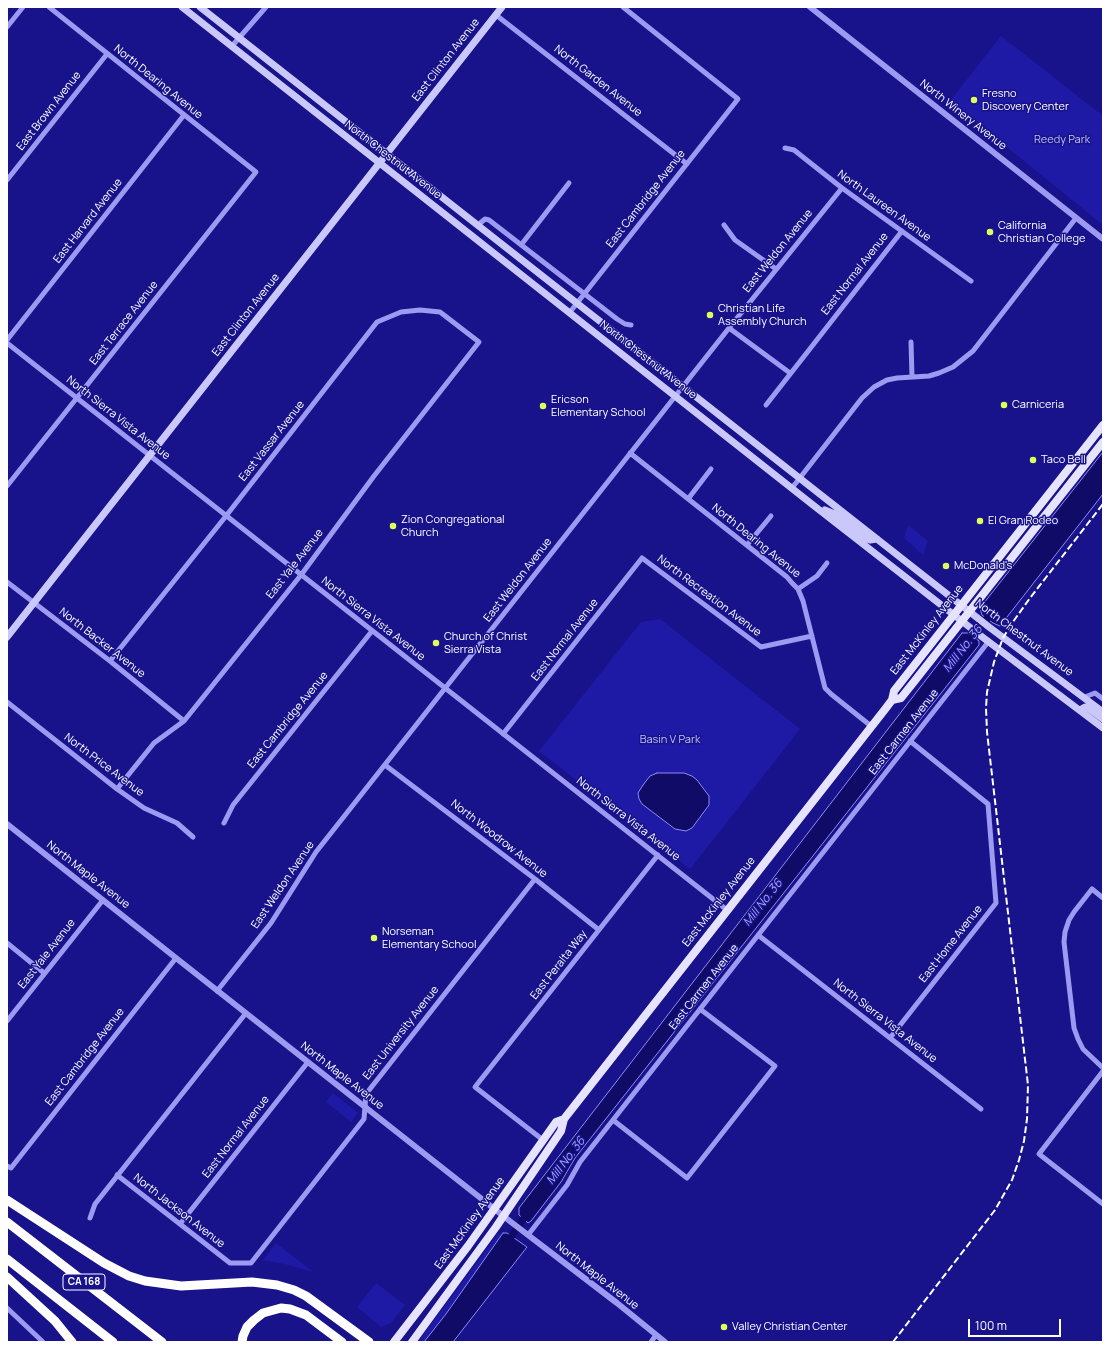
<!DOCTYPE html>
<html>
<head>
<meta charset="utf-8">
<style>
  body { margin:0 }
  #map { position:relative; width:1110px; height:1349px; overflow:hidden; background:#18138b; font-family:Manrope,sans-serif }
  canvas { display:block }
  .frame { position:absolute; inset:0; border:8px solid #fff; pointer-events:none }
  .scale { position:absolute; left:968px; top:1319px; width:93px; height:18px; box-sizing:border-box; border:2px solid #fff; border-top:0; padding-left:5px; font-size:12px; line-height:14px; white-space:nowrap; color:#fff; -webkit-text-stroke:3px #18138b; paint-order:stroke }
</style>
</head>
<body>
<div id="map">
<canvas width="1110" height="1349"></canvas>
<div class="frame"></div>
<div class="scale">100 m</div>
</div>
<script>
const ctx = document.querySelector('canvas').getContext('2d');
ctx.lineJoin = 'round';
function paint(path, color) {
  ctx.fillStyle = color;
  ctx.fill(path, 'evenodd');
}
function shape(rows) {
  const path = new Path2D();
  for (const r of rows) {
    path.moveTo(r[0], r[1]);
    for (let i = 2; i < r.length; i += 2) path.lineTo(r[i], r[i + 1]);
  }
  return path;
}
function trace(path, color, width, dash) {
  ctx.strokeStyle = color;
  ctx.lineWidth = width;
  ctx.lineCap = dash ? 'butt' : 'round';
  ctx.setLineDash(dash || []);
  ctx.stroke(path);
}
function label(font, color, halo, rows, align = 'center') {
  ctx.font = font + ' Manrope,sans-serif';
  ctx.lineWidth = 3;
  ctx.setLineDash([]);
  ctx.textBaseline = 'middle';
  ctx.strokeStyle = halo;
  ctx.fillStyle = color;
  for (const [text, x, y, turn = 0] of rows) {
    ctx.save();
    ctx.translate(x, y);
    ctx.rotate((+turn || 0) * Math.PI / 180);
    ctx.textAlign = isNaN(turn) ? turn : align;
    if (halo) ctx.strokeText(text, 0, 0);
    ctx.fillText(text, 0, 0);
    ctx.restore();
  }
}
const green = shape([
  [1001,36,1103,116,1103,225,950,101],
  [908,525,928,541,923,555,904,538],
  [660,619,800,729,690,869,539,751,641,622],
  [333,1093,358,1113,351,1122,326,1102],
  [503,1233,446,1314,424,1342,418,1342,498,1234],
  [276,1243,313,1272,289,1265,263,1260],
  [376,1283,405,1305,391,1323,381,1327,357,1307]
]);
const water = shape([
  [1103,452,1103,494,1000,626,993,623,982,615,980,608,1103,452],
  [962,633,968,633,979,641,979,645,575,1158,561,1182,531,1221,528,1223,519,1215,519,1208,962,633],
  [657,773,684,773,692,776,697,780,709,796,709,805,692,828,686,831,675,829,642,804,639,799,638,793,643,785,650,776,657,773],
  [503,1233,507,1233,527,1247,453,1342,424,1342,446,1314,503,1233]
]);
const canal = shape([
  [967,644,993,611],
  [507,1243,528,1212]
]);
const minor = shape([
  [496,15,687,164],
  [7,27,23,7],
  [232,46,266,7],
  [785,148,794,150,842,188,971,281],
  [7,180,107,54],
  [478,225,485,219,489,220,617,319,625,324,631,325],
  [724,225,735,240,776,269],
  [521,245,569,183],
  [570,312,738,99,623,7],
  [729,328,790,373],
  [7,340,184,115],
  [911,342,912,377],
  [7,343,727,910],
  [766,405,902,231],
  [630,453,787,577,792,583,798,589,803,601,825,688,831,694,871,726],
  [7,486,256,172,49,7],
  [792,488,862,398,874,387,887,380,897,378,929,376,939,373,953,367,973,351,1076,218],
  [688,499,711,469],
  [747,545,771,516],
  [7,582,110,661,184,721],
  [798,589,817,576,827,563],
  [110,661,226,516,377,322,401,312,420,310,440,312,479,342,374,476,301,575,184,721,154,743,117,789],
  [1085,697,1095,693,1103,699],
  [7,702,117,789,144,808,177,823,193,837],
  [503,734,642,558,761,647,812,636],
  [385,765,535,879,599,930],
  [224,823,233,805,372,631],
  [1103,898,1092,889,1074,912,1069,920,1065,932,1064,942,1074,1028,1078,1039,1083,1049,1103,1068],
  [758,935,981,1109],
  [7,943,44,973],
  [217,991,271,923,316,852,729,328,842,188],
  [7,1021,103,900],
  [890,1038,996,903,988,804,910,741],
  [1103,1071,1039,1154,1103,1204],
  [613,1120,687,1178,775,1066,700,1009],
  [543,1140,475,1087,658,855],
  [7,1166,11,1168,176,958],
  [117,1175,230,1263,251,1263,364,1119,366,1094,535,879],
  [90,1218,95,1204,246,1013],
  [180,1224,308,1062],
  [528,1235,567,1185,580,1162,989,641],
  [7,1308,43,1342],
  [651,1342,656,1335]
]);
const tertiary = shape([
  [810,7,1103,239],
  [7,824,176,958,511,1222,617,1303,665,1342]
]);
const secondary = shape([
  [182,7,813,505,981,636,1103,728],
  [200,7,989,627,1103,712],
  [825,510,837,515,865,538,870,540,877,539],
  [7,637,502,7],
  [1080,710,1085,707,1088,708,1103,719]
]);
const primary = shape([
  [892,700,901,698,913,683,1103,442],
  [394,1342,468,1246,556,1122,564,1119],
  [412,1342,496,1227,561,1131,564,1119,886,708,892,700,894,691,1103,425]
]);
const motorway = shape([
  [7,1200,104,1263,129,1276,145,1281,181,1286,252,1282,277,1285,294,1290,306,1296,369,1342],
  [7,1222,162,1342],
  [7,1259,113,1342],
  [7,1277,55,1321,72,1342],
  [242,1342,243,1336,247,1327,254,1320,263,1313,281,1308,290,1309,306,1315,342,1342]
]);
const rail = shape([
  [893,1342,995,1210,1012,1180,1019,1160,1024,1141,1027,1119,1028,1085,987,732,986,708,987,692,994,662,1003,638,1010,626,1030,598,1103,504]
]);
const markers = [
  [974,100,4,"#dfff59"],
  [990,232,4,"#dfff59"],
  [710,315,4,"#dfff59"],
  [1004,405,4,"#dfff59"],
  [543,406,4,"#dfff59"],
  [1033,460,4,"#dfff59"],
  [980,521,4,"#dfff59"],
  [393,526,4,"#dfff59"],
  [946,566,4,"#dfff59"],
  [436,643,4,"#dfff59"],
  [374,938,4,"#dfff59"],
  [724,1327,4,"#dfff59"]
];
const shields = [
  [84,1282,42]
];
const shieldNames = [
  ["CA 168",84,1282]
];
const streetNames = [
  ["East Clinton Avenue",446,60,-52],
  ["North Garden Avenue",598,81,38],
  ["North Dearing Avenue",158,82,39],
  ["East Brown Avenue",49,111,-52],
  ["North Winery Avenue",963,115,38],
  ["North Chestnut Avenue",393,160,38],
  ["East Cambridge Avenue",646,199,-52],
  ["North Laureen Avenue",884,206,36],
  ["East Harvard Avenue",88,221,-52],
  ["East Weldon Avenue",778,251,-51],
  ["East Normal Avenue",855,274,-52],
  ["East Clinton Avenue",246,315,-52],
  ["East Terrace Avenue",124,323,-52],
  ["North Chestnut Avenue",648,360,38],
  ["North Sierra Vista Avenue",118,418,38],
  ["East Vassar Avenue",272,441,-52],
  ["North Dearing Avenue",756,541,39],
  ["East Yale Avenue",295,564,-52],
  ["East Weldon Avenue",518,580,-52],
  ["North Recreation Avenue",709,596,37],
  ["North Sierra Vista Avenue",373,619,38],
  ["East McKinley Avenue",927,630,-52],
  ["North Chestnut Avenue",1024,638,37],
  ["East Normal Avenue",565,640,-52],
  ["North Backer Avenue",102,643,38],
  ["East Cambridge Avenue",288,720,-51],
  ["East Carmen Avenue",904,732,-52],
  ["North Price Avenue",104,765,37],
  ["North Sierra Vista Avenue",628,819,38],
  ["North Woodrow Avenue",499,839,38],
  ["North Maple Avenue",88,875,38],
  ["East Weldon Avenue",283,885,-56],
  ["East McKinley Avenue",719,902,-52],
  ["East Home Avenue",951,944,-52],
  ["East Yale Avenue",47,954,-52],
  ["East Peralta Way",559,965,-52],
  ["East Carmen Avenue",704,987,-52],
  ["North Sierra Vista Avenue",885,1021,38],
  ["East University Avenue",401,1033,-52],
  ["East Cambridge Avenue",85,1057,-52],
  ["North Maple Avenue",342,1076,38],
  ["East Normal Avenue",236,1137,-52],
  ["North Jackson Avenue",179,1211,38],
  ["East McKinley Avenue",470,1223,-54],
  ["North Maple Avenue",597,1276,38]
];
const poiNames = [
  ["Fresno",982,94],
  ["Discovery Center",982,107],
  ["California",998,226],
  ["Christian College",998,239],
  ["Christian Life",718,309],
  ["Assembly Church",718,322],
  ["Ericson",551,400],
  ["Elementary School",551,413],
  ["Carniceria",1012,405],
  ["Taco Bell",1041,460],
  ["Zion Congregational",401,520],
  ["Church",401,533],
  ["El Gran Rodeo",988,521],
  ["McDonald's",954,566],
  ["Church of Christ",444,637],
  ["Sierra Vista",444,650],
  ["Norseman",382,932],
  ["Elementary School",382,945],
  ["Valley Christian Center",732,1327]
];
const parkNames = [
  ["Reedy Park",1062,140],
  ["Basin V Park",670,740]
];
const waterNames = [
  ["Mill No. 36",963,649,-52],
  ["Mill No. 36",763,903,-52],
  ["Mill No. 36",566,1161,-53]
];
paint(green, '#1f1aa5');
paint(water, '#100b67');
trace(water, '#8d8bf4', 1);
trace(canal, '#100b67', 7);
trace(minor, '#9c9af1', 5);
trace(tertiary, '#9c9af1', 6);
trace(secondary, '#cac8fb', 7);
trace(primary, '#e6e3ff', 8);
trace(motorway, '#fff', 9);
trace(rail, '#fff', 2, [7, 3]);
for (const [x, y, r, color] of markers) {
  const dot = new Path2D();
  dot.arc(x, y, r, 0, 2 * Math.PI);
  ctx.fillStyle = color;
  ctx.fill(dot);
  trace(dot, '#18138b', 1.5);
}
for (const [x, y, w] of shields) {
  const box = new Path2D();
  box.roundRect(x - w / 2, y - 8, w, 16, 3);
  ctx.fillStyle = '#18138b';
  ctx.fill(box);
  trace(box, '#fff', 1);
}
label('bold 10px', '#fff', null, shieldNames);
label('11px', '#fff', '#18138b', streetNames);
label('11px', '#fff', '#18138b', poiNames, 'left');
label('11px', '#c2c0fc', '#18138b', parkNames);
label('italic 12px', '#a7a5f8', '#18138b', waterNames);
</script>
</body>
</html>
